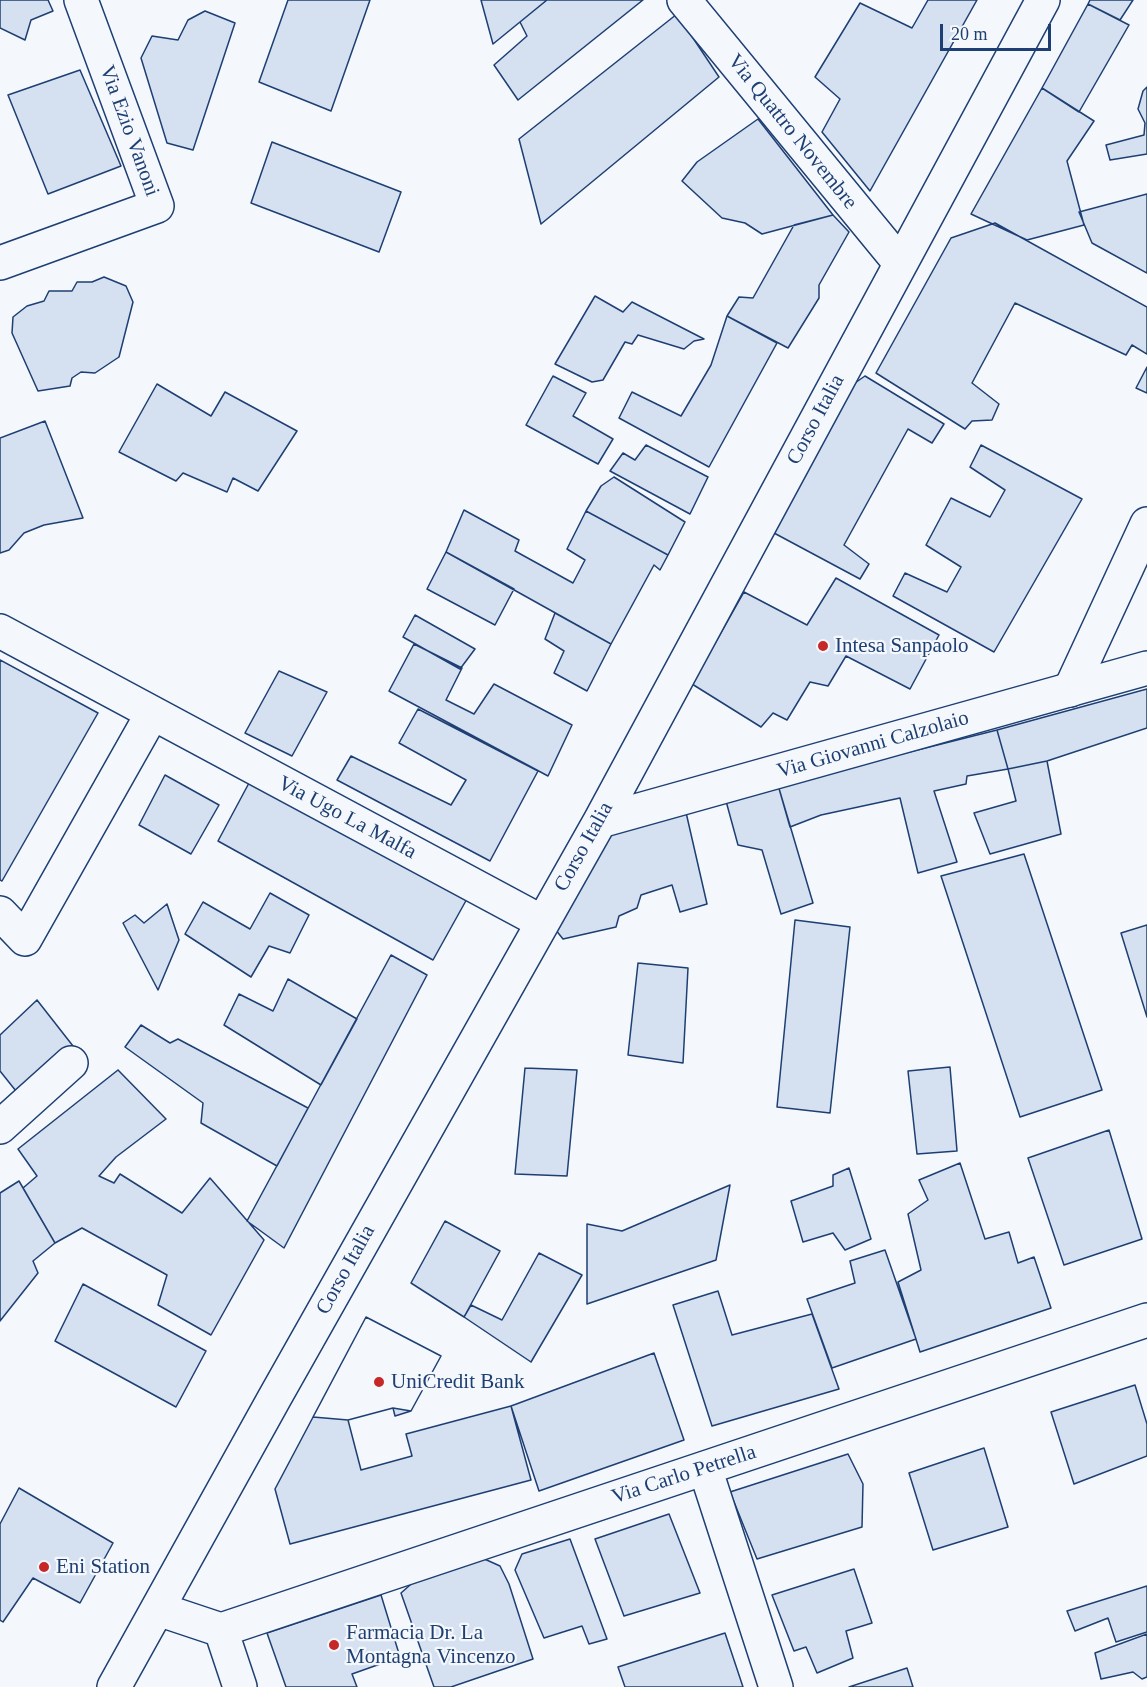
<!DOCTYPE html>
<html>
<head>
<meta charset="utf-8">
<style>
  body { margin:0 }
  #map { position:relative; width:1147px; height:1687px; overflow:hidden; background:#f4f7fb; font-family:Georgia,serif }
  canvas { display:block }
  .scale { position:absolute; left:940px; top:24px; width:111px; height:27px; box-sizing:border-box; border:3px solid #1d3f73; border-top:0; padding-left:8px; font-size:18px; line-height:21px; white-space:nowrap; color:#1d3f73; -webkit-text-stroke:4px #f4f7fb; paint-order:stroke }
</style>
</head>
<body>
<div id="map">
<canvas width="1147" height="1687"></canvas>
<div class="scale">20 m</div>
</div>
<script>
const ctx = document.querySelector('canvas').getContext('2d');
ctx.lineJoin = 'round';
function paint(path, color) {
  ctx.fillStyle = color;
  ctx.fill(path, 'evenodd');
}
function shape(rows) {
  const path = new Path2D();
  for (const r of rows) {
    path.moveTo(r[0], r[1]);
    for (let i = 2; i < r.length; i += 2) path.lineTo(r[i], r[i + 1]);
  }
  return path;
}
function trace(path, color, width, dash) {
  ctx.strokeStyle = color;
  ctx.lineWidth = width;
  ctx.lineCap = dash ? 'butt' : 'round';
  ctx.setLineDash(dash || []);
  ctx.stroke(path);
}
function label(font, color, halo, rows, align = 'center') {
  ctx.font = font + ' Georgia,serif';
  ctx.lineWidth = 4.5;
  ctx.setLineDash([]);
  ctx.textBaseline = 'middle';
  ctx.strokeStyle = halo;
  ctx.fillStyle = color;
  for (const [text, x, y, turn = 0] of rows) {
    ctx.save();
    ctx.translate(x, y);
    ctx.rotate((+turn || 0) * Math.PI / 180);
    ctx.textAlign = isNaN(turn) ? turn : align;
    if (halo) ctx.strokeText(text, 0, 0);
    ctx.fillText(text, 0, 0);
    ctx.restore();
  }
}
const building = shape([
  [0,0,48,0,53,11,31,20,25,40,0,28,0,0],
  [288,0,370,0,331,111,259,82,288,0],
  [481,0,547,0,493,44,481,0],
  [547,0,643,0,518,100,494,65,527,36,520,22,547,0],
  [928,0,977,0,870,191,822,132,840,99,815,77,860,3,912,28,928,0],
  [1090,0,1133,0,1120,20,1088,4,1090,0],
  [1088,4,1129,25,1079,112,1042,88,1088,4],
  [205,11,235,23,193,150,167,143,141,58,152,36,178,40,188,20,205,11],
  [677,14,719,77,541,224,519,139,677,14],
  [80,70,121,166,48,194,8,95,80,70],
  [1147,87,1147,154,1110,160,1106,145,1144,135,1145,123,1138,109,1143,91,1147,87],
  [1042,88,1094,121,1067,161,1084,225,1027,240,971,214,1042,88],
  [758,119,833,215,762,234,745,223,722,218,682,181,697,162,758,119],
  [272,142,401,192,379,252,251,203,272,142],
  [1147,194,1147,273,1092,243,1079,212,1147,194],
  [833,215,849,232,819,285,819,298,788,348,727,316,739,297,753,298,794,225,833,215],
  [995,223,1147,307,1147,354,1132,345,1126,355,1015,303,972,383,999,404,992,420,972,421,965,429,876,373,951,238,995,223],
  [104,277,126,286,133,302,119,357,95,373,81,372,72,378,70,386,38,391,12,333,13,317,27,306,44,301,49,291,72,291,77,282,92,282,104,277],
  [595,296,623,312,632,302,704,339,694,341,684,349,638,335,632,344,625,342,603,380,592,382,555,364,595,296],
  [727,316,777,343,709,467,619,418,632,392,681,416,711,365,727,316],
  [1147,367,1147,393,1136,388,1147,367],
  [553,376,586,393,573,416,613,439,598,464,526,425,553,376],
  [865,376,944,424,932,443,908,429,844,545,869,564,860,579,774,533,852,385,865,376],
  [157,384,211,416,225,392,297,431,258,491,233,478,227,492,183,473,176,481,119,452,157,384],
  [45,421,83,518,44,525,24,533,9,550,0,553,0,438,45,421],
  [646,445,708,477,690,514,610,471,623,453,635,460,646,445],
  [981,445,1082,499,994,652,893,596,905,573,947,592,961,567,926,545,951,498,990,517,1005,490,970,467,981,445],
  [614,477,685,522,668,555,586,511,601,486,614,477],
  [464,510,519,540,515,551,573,583,585,560,567,549,586,511,668,555,660,570,654,565,611,644,446,552,464,510],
  [446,552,514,589,495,625,427,589,446,552],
  [836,578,939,635,910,689,846,656,828,686,810,682,787,720,773,713,761,727,692,684,744,592,807,625,836,578],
  [555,613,611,644,587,691,554,673,564,651,545,639,555,613],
  [415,615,475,649,460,669,403,637,415,615],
  [414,644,462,668,446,700,474,714,494,684,572,725,548,776,389,691,414,644],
  [0,660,98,713,2,881,0,880,0,660],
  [279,671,327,692,292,756,245,733,279,671],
  [1147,689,1147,728,1047,761,1008,769,997,730,1147,689],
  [418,709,538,771,490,861,337,780,351,756,451,805,466,780,399,743,418,709],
  [997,730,1008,769,967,776,966,784,934,791,957,862,918,873,900,798,821,815,790,827,778,785,997,730],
  [1047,761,1061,834,990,854,974,813,1016,801,1008,769,1047,761],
  [165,775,219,805,191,854,139,825,165,775],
  [249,783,468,897,433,960,218,841,249,783],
  [778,785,813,903,781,914,762,850,738,845,726,801,778,785],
  [685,808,707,904,680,912,672,885,641,895,637,908,619,916,616,927,563,939,555,929,612,827,685,808],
  [1024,854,1102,1090,1020,1117,941,876,1024,854],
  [270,893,309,915,290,953,269,946,251,977,185,934,203,902,250,929,270,893],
  [167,904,179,940,158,990,123,923,135,915,144,923,167,904],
  [795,920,850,927,830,1113,777,1107,795,920],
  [1147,925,1147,1017,1121,933,1147,925],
  [391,955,427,975,284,1248,247,1221,391,955],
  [638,963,688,968,683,1063,628,1055,638,963],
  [288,979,357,1019,321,1085,224,1025,239,994,273,1011,288,979],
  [37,1000,73,1046,20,1096,0,1071,0,1035,37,1000],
  [141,1025,170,1043,178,1039,308,1108,277,1166,201,1123,203,1103,125,1047,141,1025],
  [950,1067,957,1151,917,1154,908,1071,950,1067],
  [525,1068,577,1070,567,1176,515,1174,525,1068],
  [118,1070,166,1119,116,1157,99,1176,114,1183,120,1174,182,1213,210,1178,264,1240,211,1335,158,1305,167,1275,82,1228,55,1243,23,1188,37,1176,18,1149,118,1070],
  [1109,1130,1142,1239,1064,1265,1028,1158,1109,1130],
  [960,1163,985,1239,1009,1232,1018,1263,1034,1257,1051,1308,920,1352,898,1282,921,1270,908,1214,928,1200,919,1180,960,1163],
  [849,1168,871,1239,845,1250,833,1233,803,1242,791,1201,833,1186,833,1175,849,1168],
  [19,1181,55,1243,33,1261,38,1273,0,1321,0,1193,19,1181],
  [730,1185,716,1260,587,1304,587,1224,622,1231,730,1185],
  [445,1221,500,1251,464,1317,411,1283,445,1221],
  [885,1250,916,1339,832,1368,807,1299,855,1283,850,1261,885,1250],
  [539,1253,582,1275,531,1362,464,1317,471,1305,502,1320,539,1253],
  [83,1284,206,1351,176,1407,55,1341,83,1284],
  [718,1291,732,1335,812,1314,839,1389,712,1426,673,1305,718,1291],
  [366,1317,441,1356,411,1411,395,1416,393,1408,348,1420,361,1470,412,1456,406,1434,511,1406,531,1480,290,1544,275,1489,366,1317],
  [366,1317,441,1356,411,1411,393,1408,348,1420,313,1417,366,1317],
  [654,1353,684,1440,539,1491,511,1406,654,1353],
  [1135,1385,1147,1424,1147,1456,1074,1484,1051,1412,1135,1385],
  [984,1448,1008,1527,933,1550,909,1473,984,1448],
  [848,1454,863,1484,862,1527,757,1559,730,1492,848,1454],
  [19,1488,113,1543,80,1603,33,1578,3,1622,0,1620,0,1524,19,1488],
  [669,1514,700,1593,624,1616,595,1539,669,1514],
  [570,1539,607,1639,589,1644,582,1626,544,1638,515,1570,522,1554,570,1539],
  [480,1557,500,1566,509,1584,533,1659,451,1687,434,1687,401,1593,418,1578,480,1557],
  [854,1569,872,1623,846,1631,853,1658,817,1673,806,1647,794,1651,772,1595,854,1569],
  [1147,1586,1147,1632,1116,1642,1108,1618,1075,1631,1067,1611,1147,1586],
  [381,1595,400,1657,352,1674,357,1687,286,1687,267,1633,381,1595],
  [725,1633,743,1687,625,1687,618,1667,725,1633],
  [1147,1634,1147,1677,1142,1679,1133,1672,1101,1679,1095,1653,1147,1634],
  [907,1668,913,1687,849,1687,907,1668]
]);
const street = shape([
  [684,0,900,263],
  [0,263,157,206,81,0],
  [0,631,542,922],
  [1070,690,1147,524],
  [0,913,25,939,152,714],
  [0,1127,71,1063],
  [705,1468,776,1687],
  [158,1609,221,1630],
  [221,1630,1147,1320],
  [221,1630,240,1687]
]);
const secondary = shape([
  [600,821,1147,668],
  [114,1687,275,1397,600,821,1043,0]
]);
const markers = [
  [823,646,6,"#c62828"],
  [379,1382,6,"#c62828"],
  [44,1567,6,"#c62828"],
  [334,1645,6,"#c62828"]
];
const streetNames = [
  ["Via Ezio Vanoni",129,131,70],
  ["Via Quattro Novembre",792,132,51],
  ["Corso Italia",816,420,-62],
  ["Via Giovanni Calzolaio",873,745,-16],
  ["Via Ugo La Malfa",347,818,28],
  ["Corso Italia",584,847,-61],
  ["Corso Italia",346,1270,-61],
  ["Via Carlo Petrella",684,1475,-18]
];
const poiNames = [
  ["Intesa Sanpaolo",835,646],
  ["UniCredit Bank",391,1382],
  ["Eni Station",56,1567],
  ["Farmacia Dr. La",346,1633],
  ["Montagna Vincenzo",346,1657]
];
paint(building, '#d5e0f0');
trace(building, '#1d3f73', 1.5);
trace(street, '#1d3f73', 36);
trace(secondary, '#1d3f73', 36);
trace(street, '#f4f7fb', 33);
trace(secondary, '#f4f7fb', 33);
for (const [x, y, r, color] of markers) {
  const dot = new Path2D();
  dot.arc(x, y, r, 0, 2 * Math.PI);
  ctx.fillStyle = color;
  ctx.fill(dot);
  trace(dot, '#f4f7fb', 2);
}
label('21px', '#1d3f73', '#f4f7fb', streetNames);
label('21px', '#1d3f73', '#f4f7fb', poiNames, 'left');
</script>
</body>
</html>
